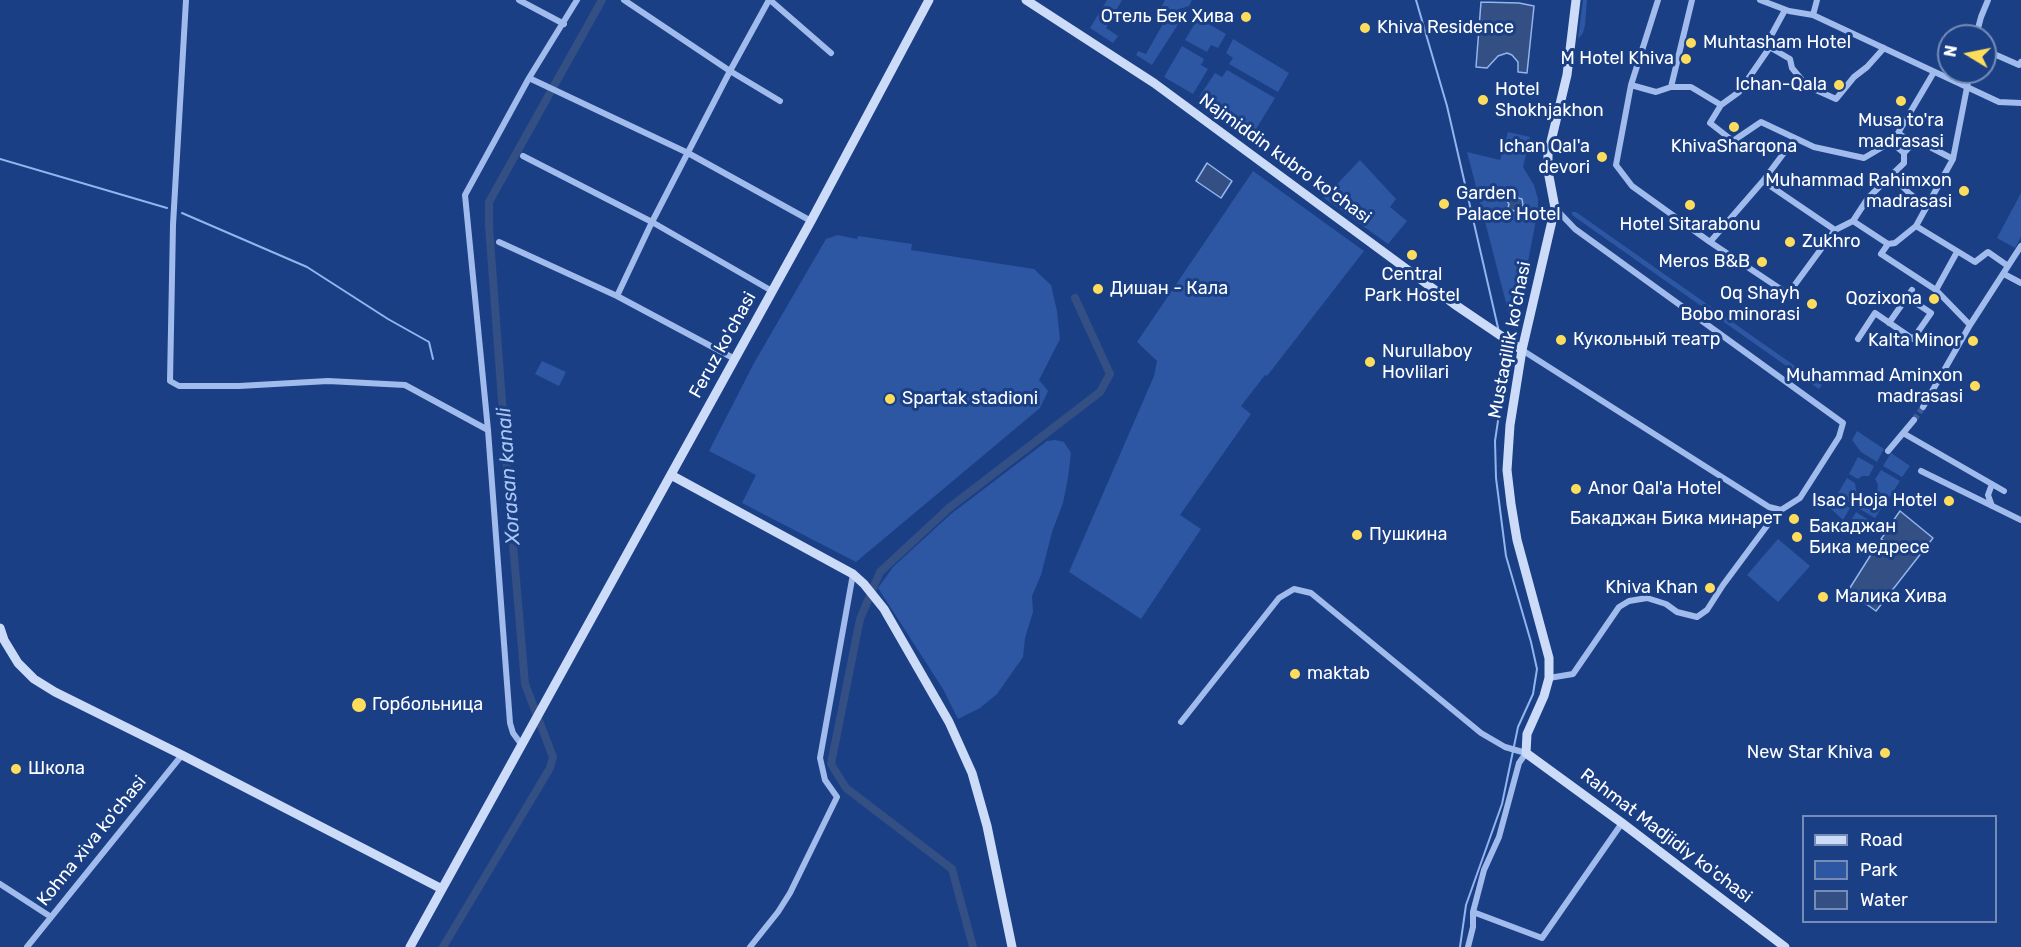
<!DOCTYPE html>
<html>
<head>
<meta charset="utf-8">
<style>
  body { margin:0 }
  #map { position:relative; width:2021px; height:947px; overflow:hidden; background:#1a3f85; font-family:Rubik,sans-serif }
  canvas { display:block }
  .legend { position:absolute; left:1802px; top:815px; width:195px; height:108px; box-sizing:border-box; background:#1a3f85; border:2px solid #768cb6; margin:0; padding:8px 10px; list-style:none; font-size:18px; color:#fff }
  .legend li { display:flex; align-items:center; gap:12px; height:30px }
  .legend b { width:30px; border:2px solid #768cb6 }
  .north { position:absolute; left:1937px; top:24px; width:60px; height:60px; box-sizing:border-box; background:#1a3f85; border:2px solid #768cb6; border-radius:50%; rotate:280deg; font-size:16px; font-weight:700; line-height:24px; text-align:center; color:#fff }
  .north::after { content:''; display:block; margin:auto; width:21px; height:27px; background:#fedd5c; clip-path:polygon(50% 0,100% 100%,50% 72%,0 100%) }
</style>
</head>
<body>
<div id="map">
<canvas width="2021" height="947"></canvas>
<ul class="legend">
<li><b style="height:8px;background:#ccdbf8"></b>Road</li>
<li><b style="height:16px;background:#2d57a3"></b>Park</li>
<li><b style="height:16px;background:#334f83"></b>Water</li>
</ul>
<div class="north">N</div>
</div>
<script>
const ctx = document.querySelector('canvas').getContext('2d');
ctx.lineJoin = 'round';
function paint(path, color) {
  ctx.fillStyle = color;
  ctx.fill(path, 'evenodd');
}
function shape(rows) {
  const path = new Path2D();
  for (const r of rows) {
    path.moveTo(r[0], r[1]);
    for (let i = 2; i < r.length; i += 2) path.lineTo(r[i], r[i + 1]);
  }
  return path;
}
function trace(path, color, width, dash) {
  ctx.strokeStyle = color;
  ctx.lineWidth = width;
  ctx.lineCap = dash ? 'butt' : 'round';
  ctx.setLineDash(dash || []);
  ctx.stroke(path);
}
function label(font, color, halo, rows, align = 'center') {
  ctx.font = font + ' Rubik,sans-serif';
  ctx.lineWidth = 6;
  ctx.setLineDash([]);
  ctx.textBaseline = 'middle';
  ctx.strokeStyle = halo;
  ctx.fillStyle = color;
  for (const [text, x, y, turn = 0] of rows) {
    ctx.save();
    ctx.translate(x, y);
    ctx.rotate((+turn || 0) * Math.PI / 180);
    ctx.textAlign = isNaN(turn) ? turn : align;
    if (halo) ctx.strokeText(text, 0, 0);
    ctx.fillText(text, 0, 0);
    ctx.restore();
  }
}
const green = shape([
  [1107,0,1122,0,1106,28,1118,36,1113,43,1090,28],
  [1165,0,1192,0,1189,6,1179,9,1186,12,1152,65,1136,55,1138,51,1146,54,1164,22,1156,17],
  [1583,0,1587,0,1585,25,1583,33,1578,39],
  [1198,18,1226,34,1218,48,1211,45,1207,52,1185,40],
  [1233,39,1289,73,1278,92,1229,64,1233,58,1226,53],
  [1182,46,1204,59,1201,65,1208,69,1193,94,1164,77],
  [1227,70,1275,98,1253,134,1199,97,1215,73,1222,77],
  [1508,132,1530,137,1523,167,1534,185,1538,199,1538,210,1516,323,1511,322,1467,152,1500,160],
  [1360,160,1396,199,1390,207,1407,221,1388,244,1324,198],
  [1253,171,1364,251,1267,376,1265,375,1241,406,1251,414,1180,515,1201,529,1141,619,1069,572,1154,376,1157,361,1137,342],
  [2021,193,2021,237,2015,248,1997,238],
  [1572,212,1576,212,1822,385,1819,389,1572,215],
  [838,235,857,239,858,236,912,244,911,250,1034,269,1051,285,1057,311,1060,339,1039,380,1048,391,1040,408,856,562,742,503,756,475,709,451,754,363,826,239],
  [542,361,566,372,559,386,535,374],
  [1857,431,1884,449,1877,462,1861,452,1852,440],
  [1055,440,1064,442,1071,453,1068,478,1063,503,1052,532,1041,575,1032,596,1033,612,1025,638,1023,657,997,694,980,708,958,719,943,689,878,588,893,567,951,514,1047,441],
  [1891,453,1910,466,1902,477,1883,466],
  [1858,457,1874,466,1869,476,1862,476,1858,479,1849,474],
  [1881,470,1900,481,1889,498,1877,491,1878,485,1875,479],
  [1847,478,1855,483,1857,495,1852,504,1837,495],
  [1875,495,1886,501,1875,518,1858,508,1864,499,1870,498],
  [1835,499,1850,508,1843,520,1830,508],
  [1856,512,1872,522,1866,533,1849,524],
  [1778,539,1810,566,1778,602,1747,575]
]);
const water = shape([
  [1481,2,1519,3,1534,6,1527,73,1518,72,1518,62,1512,55,1507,53,1498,56,1487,68,1476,67,1481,2],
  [1207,163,1232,181,1221,198,1196,181,1207,163],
  [1517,195,1518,198,1522,199,1523,205,1520,209,1517,209,1514,211,1508,208,1509,204,1507,201,1510,200,1511,197,1514,197,1517,195],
  [1900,511,1933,538,1876,611,1848,591,1877,545,1880,547,1884,541,1881,539,1889,528,1892,530,1896,523,1893,521,1900,511]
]);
const stream = shape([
  [1416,0,1447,106,1499,332],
  [0,159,167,208],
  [182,213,307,267,388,319,429,342,433,359],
  [1460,947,1466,905,1502,804,1518,727,1533,694,1537,669,1531,642,1506,556,1496,478,1495,441,1505,374,1500,340]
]);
const canal = shape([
  [443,947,550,768,553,757,525,684,510,509,489,226,489,202,602,0],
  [973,947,952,869,846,788,831,764,860,619,880,572,949,508,1100,392,1110,374,1075,298]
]);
const streetTunnel = shape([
  [1914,420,1923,407]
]);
const street = shape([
  [186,0,173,225,170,381,179,386,239,386,328,381,405,385,488,430],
  [519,0,564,24],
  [624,0,730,71,780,101],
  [770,0,831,53],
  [1658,0,1631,85,1616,165,1632,186,1710,242,1788,294,1835,230,1853,221,1868,198,1904,163,1904,153],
  [1760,0,1789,11,1813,15,1999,102,2021,103],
  [1785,10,1766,45,1790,59,1792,68,1807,86,1836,99,1854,77,1867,67,1884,48],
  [1813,15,1817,0],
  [1976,36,1981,17,1988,0],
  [1770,47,1739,92,1721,105,1710,123,1733,141,1761,122,1814,147,1864,158,1891,142],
  [1985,50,2019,65,2021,62],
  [529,78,688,153,811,221],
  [1631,85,1656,92,1671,87,1691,87,1721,105],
  [1671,87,1692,0],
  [1898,133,1934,72],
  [1913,143,1904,153,1891,142,1898,133,1913,143,1930,147,1953,159],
  [523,156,652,222,772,291],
  [1891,175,1910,194,1927,207],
  [1763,181,1835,230],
  [1853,221,1888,244],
  [1916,226,1975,262,1988,252,2008,266],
  [499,242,617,296,735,359],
  [1710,242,1763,181,1795,138],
  [1888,244,1895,243,1916,226,1953,159,1970,72],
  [1888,244,1881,254,1936,290,1970,325],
  [2004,274,2021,283],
  [1936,290,1957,252],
  [617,296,652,222,730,71,769,0],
  [1889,323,1912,290],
  [1858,339,1875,313,1913,339,1931,313,1907,297],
  [1522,350,1769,507,1781,510],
  [1923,407,1970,325,2021,246],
  [1903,433,2004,491],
  [1888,451,1914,420],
  [1921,471,2021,520],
  [1992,484,1988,495,1992,506],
  [1549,678,1573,674,1619,607,1629,601,1647,598,1666,604,1677,612,1697,617,1707,610,1723,585,1769,523,1781,510,1800,498,1839,437,1843,423,1575,229,1555,208],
  [1181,722,1279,598,1294,589,1311,593,1481,733,1505,747,1526,753,1519,763,1499,837,1484,870,1473,912,1473,927,1468,947],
  [521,744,513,733,510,723,488,430,465,195,529,78,577,0],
  [0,884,51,917],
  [1473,912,1542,938,1622,823],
  [27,947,182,755],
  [750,947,778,912,790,893,837,797,825,780,820,758,853,574]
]);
const secondary = shape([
  [1026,0,1154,83,1454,304,1522,350],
  [1576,0,1567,75,1548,154,1548,171,1555,208,1522,350,1510,425,1507,470,1511,504,1517,540,1549,658,1549,678,1544,696,1527,734,1526,753,1622,823,1785,947],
  [671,475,853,574,864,584,884,609,949,722,972,773,987,826,1012,947],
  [0,628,4,640,18,663,34,679,55,692,182,755,442,889],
  [410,947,811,221,929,0]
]);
const markers = [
  [1246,17,6,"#fedd5c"],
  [1365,28,6,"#fedd5c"],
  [1691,43,6,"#fedd5c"],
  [1686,59,6,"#fedd5c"],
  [1839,85,6,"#fedd5c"],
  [1483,100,6,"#fedd5c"],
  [1901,101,6,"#fedd5c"],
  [1734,127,6,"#fedd5c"],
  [1602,157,6,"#fedd5c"],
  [1964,191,6,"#fedd5c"],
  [1444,204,6,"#fedd5c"],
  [1690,205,6,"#fedd5c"],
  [1790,242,6,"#fedd5c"],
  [1412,255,6,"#fedd5c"],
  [1762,262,6,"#fedd5c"],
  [1098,289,6,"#fedd5c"],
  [1934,299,6,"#fedd5c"],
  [1812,304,6,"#fedd5c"],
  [1561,340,6,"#fedd5c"],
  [1973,341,6,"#fedd5c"],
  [1370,362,6,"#fedd5c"],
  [1975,386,6,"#fedd5c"],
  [890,399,6,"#fedd5c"],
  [1576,489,6,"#fedd5c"],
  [1949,501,6,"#fedd5c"],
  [1794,519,6,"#fedd5c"],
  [1357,535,6,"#fedd5c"],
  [1797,537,6,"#fedd5c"],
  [1710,588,6,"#fedd5c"],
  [1823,597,6,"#fedd5c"],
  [1295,674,6,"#fedd5c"],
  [359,705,8,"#fedd5c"],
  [1885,753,6,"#fedd5c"],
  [16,769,6,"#fedd5c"]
];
const poiNames = [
  ["Отель Бек Хива",1234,17,"right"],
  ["Khiva Residence",1377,28],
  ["Muhtasham Hotel",1703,43],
  ["M Hotel Khiva",1674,59,"right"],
  ["Ichan-Qala",1827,85,"right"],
  ["Hotel",1495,90],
  ["Shokhjakhon",1495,111],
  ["Musa to'ra",1901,121,"center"],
  ["madrasasi",1901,142,"center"],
  ["Ichan Qal'a",1590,147,"right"],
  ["devori",1590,168,"right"],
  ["KhivaSharqona",1734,147,"center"],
  ["Muhammad Rahimxon",1952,181,"right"],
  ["madrasasi",1952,202,"right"],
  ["Garden",1456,194],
  ["Palace Hotel",1456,215],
  ["Hotel Sitarabonu",1690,225,"center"],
  ["Zukhro",1802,242],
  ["Meros B&B",1750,262,"right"],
  ["Central",1412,275,"center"],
  ["Park Hostel",1412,296,"center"],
  ["Дишан - Кала",1110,289],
  ["Oq Shayh",1800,294,"right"],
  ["Bobo minorasi",1800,315,"right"],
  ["Qozixona",1922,299,"right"],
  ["Кукольный театр",1573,340],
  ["Kalta Minor",1961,341,"right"],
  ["Nurullaboy",1382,352],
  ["Hovlilari",1382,373],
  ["Muhammad Aminxon",1963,376,"right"],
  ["madrasasi",1963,397,"right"],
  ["Spartak stadioni",902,399],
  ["Anor Qal'a Hotel",1588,489],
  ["Isac Hoja Hotel",1937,501,"right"],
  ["Бакаджан Бика минарет",1782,519,"right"],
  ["Бакаджан",1809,527],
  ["Бика медресе",1809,548],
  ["Пушкина",1369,535],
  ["Khiva Khan",1698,588,"right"],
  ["Малика Хива",1835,597],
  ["maktab",1307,674],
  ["Горбольница",372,705],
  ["New Star Khiva",1873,753,"right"],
  ["Школа",28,769]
];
const streetNames = [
  ["Najmiddin kubro ko'chasi",1285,159,36],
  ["Mustaqillik ko'chasi",1510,340,-79],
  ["Feruz ko'chasi",723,345,-61],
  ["Rahmat Madjidiy ko'chasi",1666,836,37],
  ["Kohna xiva ko'chasi",92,841,-51]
];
const waterNames = [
  ["Xorasan kanali",509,476,-94]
];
paint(green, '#2d57a3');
paint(water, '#334f83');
trace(water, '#93b5ee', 1.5);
trace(stream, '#93b5ee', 2);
trace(canal, '#334f83', 8);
trace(streetTunnel, '#3c5c97', 6, [6, 3]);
trace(street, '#a0bbec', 6);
trace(secondary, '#ccdbf8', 9);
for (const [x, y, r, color] of markers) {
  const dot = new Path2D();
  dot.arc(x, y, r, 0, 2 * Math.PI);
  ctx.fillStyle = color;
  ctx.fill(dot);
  trace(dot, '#1a3f85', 2);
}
label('18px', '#fff', '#1a3f85', poiNames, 'left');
label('18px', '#fff', '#1a3f85', streetNames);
label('italic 20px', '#abc6f3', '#1a3f85', waterNames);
</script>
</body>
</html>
